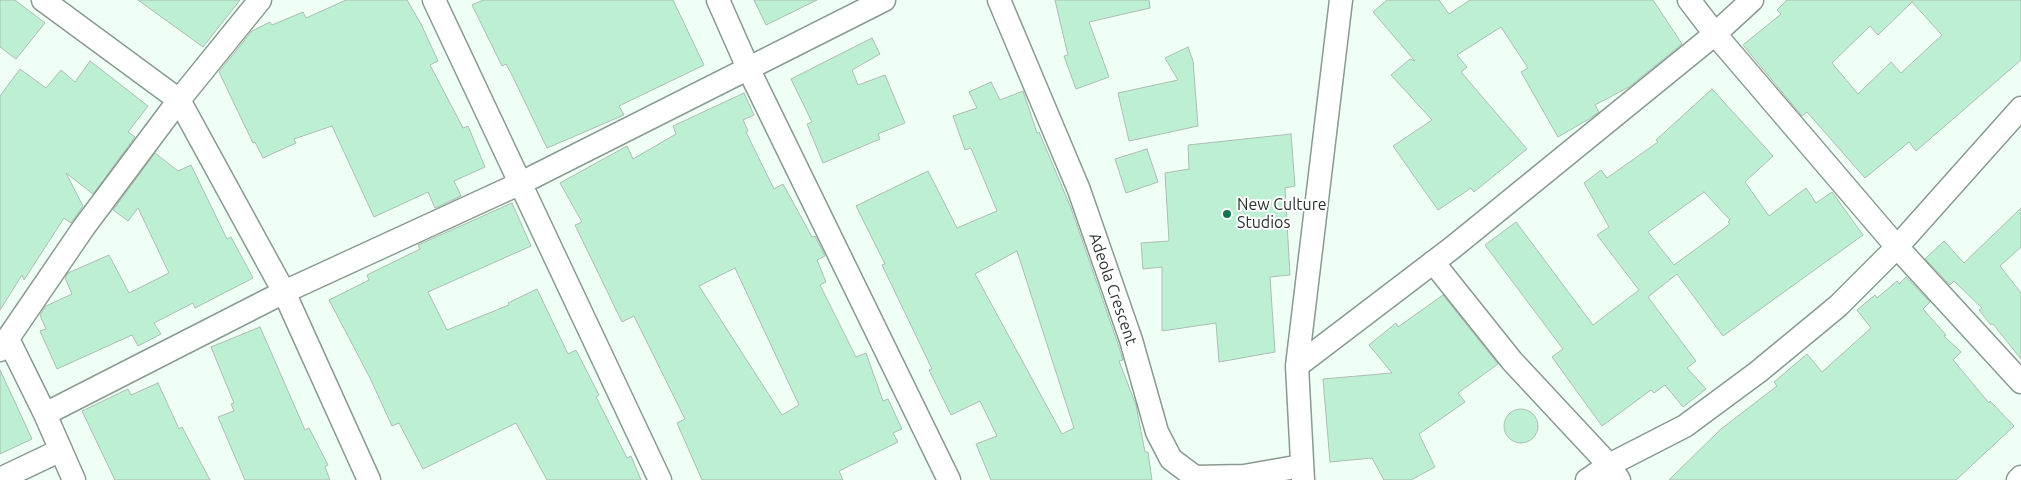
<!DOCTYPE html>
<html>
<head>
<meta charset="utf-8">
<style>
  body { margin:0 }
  canvas { display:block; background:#f0fff6 }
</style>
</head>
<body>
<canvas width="2021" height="480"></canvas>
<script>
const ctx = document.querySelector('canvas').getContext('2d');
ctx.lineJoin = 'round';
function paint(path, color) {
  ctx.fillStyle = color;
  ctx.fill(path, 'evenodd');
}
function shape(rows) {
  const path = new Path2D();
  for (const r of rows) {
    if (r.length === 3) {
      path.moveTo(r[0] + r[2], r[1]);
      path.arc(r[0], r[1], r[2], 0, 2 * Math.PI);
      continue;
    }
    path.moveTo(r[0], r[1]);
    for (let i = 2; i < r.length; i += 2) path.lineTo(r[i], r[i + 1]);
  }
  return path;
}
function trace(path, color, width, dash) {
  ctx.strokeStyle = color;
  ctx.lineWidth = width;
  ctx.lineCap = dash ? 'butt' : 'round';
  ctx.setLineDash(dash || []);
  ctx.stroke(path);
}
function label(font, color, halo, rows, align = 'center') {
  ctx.font = font + ' Ubuntu,sans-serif';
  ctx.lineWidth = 4;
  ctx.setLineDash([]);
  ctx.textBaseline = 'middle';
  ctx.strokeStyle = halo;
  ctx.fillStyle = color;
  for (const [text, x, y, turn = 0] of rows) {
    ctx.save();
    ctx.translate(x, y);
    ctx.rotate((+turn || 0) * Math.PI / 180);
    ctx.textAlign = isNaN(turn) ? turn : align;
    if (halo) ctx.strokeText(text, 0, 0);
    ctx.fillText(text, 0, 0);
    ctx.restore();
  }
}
const building = shape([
  [0,0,15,0,45,23,16,59,0,47,0,0],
  [138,0,240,0,203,47,138,0],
  [346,0,407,0,421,24,438,61,430,65,463,128,468,126,485,167,454,181,461,196,435,208,428,192,374,217,332,126,294,139,296,143,263,158,255,142,253,143,219,72,252,31,270,22,272,25,303,12,306,18,346,0],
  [483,0,673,0,704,65,619,106,624,115,547,148,513,77,506,64,502,66,472,5,483,0],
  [754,0,817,0,766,25,754,0],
  [1055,0,1149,0,1150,8,1089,22,1109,77,1076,89,1064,56,1068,55,1055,0],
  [1387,0,1439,0,1449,14,1470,0,1653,0,1682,44,1629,87,1595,105,1599,112,1589,119,1558,137,1521,72,1528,68,1501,27,1457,55,1467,67,1461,72,1527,149,1474,192,1471,188,1438,210,1393,146,1432,120,1391,75,1410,59,1415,61,1373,12,1387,0],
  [1787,0,2021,0,2021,60,1916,151,1909,142,1865,178,1807,112,1802,116,1743,45,1781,14,1777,10,1787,0],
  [1912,2,1942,35,1901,73,1891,62,1858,94,1832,63,1870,26,1878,35,1912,2],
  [872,38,880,54,852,70,858,85,885,75,905,123,878,134,880,139,823,163,807,124,812,122,791,79,872,38],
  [1188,47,1193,61,1198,126,1129,141,1118,93,1178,80,1165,58,1188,47],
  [90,61,148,106,128,132,135,137,93,194,66,173,83,206,71,223,64,218,24,280,22,275,0,310,0,96,20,69,46,88,61,70,75,82,90,61],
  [991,82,1000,100,1023,91,1037,133,1039,132,1071,208,1118,344,1123,360,1119,361,1136,405,1145,452,1148,452,1152,480,991,480,976,444,997,436,980,401,951,415,929,370,932,369,882,265,885,264,856,206,928,171,957,228,997,211,971,148,965,150,953,116,977,108,969,92,991,82],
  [1017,251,1074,428,1062,434,975,274,1017,251],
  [1712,89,1773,156,1745,182,1769,216,1806,188,1816,203,1832,192,1863,235,1723,336,1677,274,1648,297,1696,361,1687,368,1706,389,1683,407,1665,385,1654,393,1651,390,1602,426,1552,357,1563,349,1485,245,1516,222,1593,325,1639,290,1597,235,1609,227,1584,183,1601,170,1607,178,1658,142,1656,140,1712,89],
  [1704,192,1730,220,1728,222,1730,224,1674,265,1648,232,1704,192],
  [744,93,754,115,743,120,748,131,746,132,774,189,783,184,812,237,815,236,825,256,817,260,826,282,820,285,856,357,866,353,883,401,888,399,902,429,893,433,898,442,839,471,843,480,702,480,677,423,685,419,634,316,622,322,575,225,582,222,560,183,627,146,633,159,676,134,673,126,744,93],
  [735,268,799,405,782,415,699,286,735,268],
  [1291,134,1295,186,1285,188,1290,275,1270,277,1275,352,1219,362,1216,323,1162,331,1162,267,1143,269,1141,243,1169,241,1165,173,1189,169,1188,145,1291,134],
  [1147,149,1158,182,1126,193,1115,159,1147,149],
  [155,153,178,171,191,165,227,239,231,237,253,278,195,308,193,303,154,323,161,334,138,346,132,335,57,369,40,331,46,329,40,315,46,306,72,294,65,278,68,273,109,255,129,293,169,273,138,208,128,221,113,210,155,153],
  [512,203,531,246,428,292,447,330,509,305,508,303,537,289,568,354,576,350,599,395,596,397,627,458,631,456,641,480,547,480,516,423,423,469,399,423,392,426,370,378,329,300,369,280,367,275,420,249,418,245,512,203],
  [2021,208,2021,247,2000,266,2021,293,2021,359,1993,324,1991,325,1979,310,1982,308,1954,281,1950,285,1925,259,1944,241,1964,263,2021,208],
  [1906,277,1930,302,1923,309,1946,335,1944,336,1961,352,1953,360,1989,403,1990,401,2014,426,1956,480,1669,480,1721,429,1777,386,1774,382,1807,354,1822,372,1871,328,1857,310,1875,295,1877,298,1897,281,1899,284,1906,277],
  [1443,295,1498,364,1458,393,1465,402,1419,434,1435,467,1411,480,1384,480,1372,458,1330,462,1323,379,1392,373,1369,345,1396,323,1398,327,1443,295],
  [260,327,305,430,309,428,328,465,325,467,330,480,245,480,218,417,234,411,231,404,234,403,211,347,260,327],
  [0,370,32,439,0,454,0,370],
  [158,383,179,429,182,427,210,480,115,480,82,411,128,389,131,395,158,383],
  [1521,426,17]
]);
const minor = shape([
  [43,0,179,100,284,292,369,480],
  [434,0,660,480],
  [718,0,748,68,949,480],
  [999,0,1079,190,1131,340,1157,432,1171,459,1195,477,1244,476,1301,466],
  [1689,0,1715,34,1897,247,2021,382],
  [1433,262,1512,361,1609,465,1619,480],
  [8,339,45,414,74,480],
  [0,350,84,227,179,100,260,0],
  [1297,366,1452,248,1715,34,1752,0],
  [45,414,284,292,521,183,884,0],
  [0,479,61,450],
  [1303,480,1297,366,1341,0],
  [1587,480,1609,465,1685,426,1758,372,1838,306,1897,247,2021,108],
  [2018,480,2021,477]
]);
const markers = [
  [1227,214,5,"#11754d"]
];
const poiNames = [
  ["New Culture",1237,205],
  ["Studios",1237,223]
];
const streetNames = [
  ["Adeola Crescent",1113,289,71]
];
paint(building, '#bdf0d3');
trace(building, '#acbdb3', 1);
trace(minor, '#899a90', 25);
trace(minor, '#fff', 22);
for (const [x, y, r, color] of markers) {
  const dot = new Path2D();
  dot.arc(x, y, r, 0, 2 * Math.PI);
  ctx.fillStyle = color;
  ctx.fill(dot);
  trace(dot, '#fff', 2);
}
label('16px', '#2b322e', '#fff', poiNames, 'left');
label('16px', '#2b322e', '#fff', streetNames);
</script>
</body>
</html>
